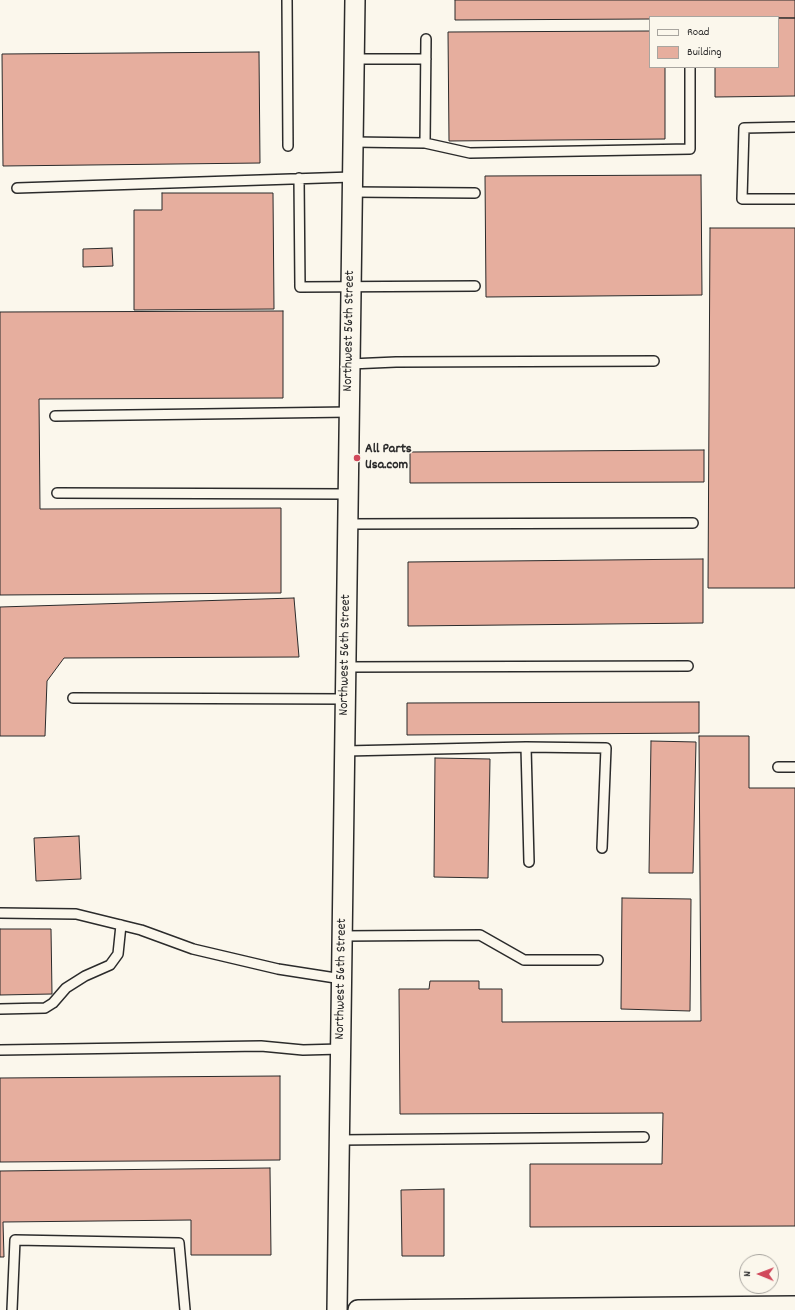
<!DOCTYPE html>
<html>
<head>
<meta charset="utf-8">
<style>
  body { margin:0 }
  #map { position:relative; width:795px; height:1310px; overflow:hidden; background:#fbf7ec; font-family:Dekko,sans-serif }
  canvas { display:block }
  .legend { position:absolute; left:649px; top:16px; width:130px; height:52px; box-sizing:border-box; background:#fbf7ec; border:1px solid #a8a59f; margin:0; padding:5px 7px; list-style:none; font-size:12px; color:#2b2b2b }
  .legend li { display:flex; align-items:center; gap:8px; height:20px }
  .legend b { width:20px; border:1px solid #a8a59f }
  .north { position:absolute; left:739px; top:1254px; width:40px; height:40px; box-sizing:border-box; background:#fbf7ec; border:1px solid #a8a59f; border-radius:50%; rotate:271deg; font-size:11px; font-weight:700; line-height:16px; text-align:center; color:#2b2b2b }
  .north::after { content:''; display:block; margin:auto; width:14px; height:18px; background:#d1495b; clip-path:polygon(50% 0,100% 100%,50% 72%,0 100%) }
</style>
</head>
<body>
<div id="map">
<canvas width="795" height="1310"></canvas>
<ul class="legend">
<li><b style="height:5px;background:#fbf7ec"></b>Road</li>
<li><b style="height:11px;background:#e6ae9e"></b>Building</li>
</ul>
<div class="north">N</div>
</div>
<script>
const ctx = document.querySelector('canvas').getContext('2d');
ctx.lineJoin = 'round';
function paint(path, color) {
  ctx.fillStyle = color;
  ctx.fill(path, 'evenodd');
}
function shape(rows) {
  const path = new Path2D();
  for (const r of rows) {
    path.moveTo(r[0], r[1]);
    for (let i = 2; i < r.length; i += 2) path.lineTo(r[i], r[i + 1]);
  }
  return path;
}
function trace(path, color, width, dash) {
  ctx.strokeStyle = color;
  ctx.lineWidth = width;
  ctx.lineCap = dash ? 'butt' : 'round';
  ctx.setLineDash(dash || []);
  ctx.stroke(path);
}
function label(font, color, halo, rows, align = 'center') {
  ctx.font = font + ' Dekko,sans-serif';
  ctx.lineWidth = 3;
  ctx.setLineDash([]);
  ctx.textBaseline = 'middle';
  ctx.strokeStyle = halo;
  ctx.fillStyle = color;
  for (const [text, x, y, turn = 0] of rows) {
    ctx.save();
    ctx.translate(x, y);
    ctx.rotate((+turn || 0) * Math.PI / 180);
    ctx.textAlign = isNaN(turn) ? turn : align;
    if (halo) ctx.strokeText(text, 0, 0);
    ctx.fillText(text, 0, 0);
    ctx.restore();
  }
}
const building = shape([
  [455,0,795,0,795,18,650,17,650,19,455,20,455,0],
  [778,18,795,18,795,96,715,97,715,67,778,67,778,18],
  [650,31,650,67,665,67,665,139,449,141,448,32,650,31],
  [259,52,260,163,3,166,2,54,259,52],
  [701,175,702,295,486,297,485,176,701,175],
  [162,193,273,193,274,309,134,310,134,210,162,210,162,193],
  [710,228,795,228,795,588,708,588,710,228],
  [112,248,113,266,83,267,83,249,112,248],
  [283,311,283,398,39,399,40,509,281,508,281,593,0,595,0,312,283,311],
  [704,450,704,482,410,483,410,452,704,450],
  [703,559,703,623,408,626,408,562,703,559],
  [294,598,299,657,64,658,47,681,45,736,0,736,0,607,294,598],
  [699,702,699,733,407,735,407,703,699,702],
  [699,736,749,736,749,788,795,788,795,1226,530,1227,530,1164,662,1164,663,1113,400,1114,399,989,429,989,430,981,479,981,479,989,502,989,502,1022,701,1021,699,736],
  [651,741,696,742,693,873,649,873,651,741],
  [435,758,490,759,488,878,434,877,435,758],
  [79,836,81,879,36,881,34,838,79,836],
  [622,898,691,899,690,1011,621,1009,622,898],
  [0,929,51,929,52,994,0,995,0,929],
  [280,1076,280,1160,0,1162,0,1078,280,1076],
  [270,1168,271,1255,191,1255,191,1220,3,1222,4,1257,0,1257,0,1171,270,1168],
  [444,1189,444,1256,402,1256,401,1190,444,1189]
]);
const lane = shape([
  [287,0,288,146],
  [354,59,426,59],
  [795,127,744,128,742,199,795,199],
  [353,142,425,143,426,39],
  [425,143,470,153,690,149,690,67],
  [299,178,300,287,475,286],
  [17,188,352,177],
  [352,192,475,193],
  [350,364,396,362,654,361],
  [55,416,350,412],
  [57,493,348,494],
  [348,524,693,523],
  [346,667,688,666],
  [73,698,346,699],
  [526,747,606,748,602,848],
  [345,751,526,747,529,862],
  [778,767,795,767],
  [0,913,76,914,141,930,193,949,278,969,342,979],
  [342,936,480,935,524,960,598,960],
  [0,1009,45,1008,53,1003,66,988,85,976,110,965,118,954,121,925],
  [0,1050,261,1046,303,1050,341,1049],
  [340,1140,644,1137],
  [12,1310,15,1240,179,1243,185,1310]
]);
const street = shape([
  [337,1310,355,0],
  [358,1310,795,1306]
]);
const markers = [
  [357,458,4,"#d1495b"]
];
const streetNames = [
  ["Northwest 56th Street",350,331,-89],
  ["Northwest 56th Street",346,655,-89],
  ["Northwest 56th Street",342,979,-89]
];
const poiNames = [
  ["All Parts",365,450],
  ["Usa.com",365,466]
];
paint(building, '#e6ae9e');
trace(building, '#2b2b2b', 1);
trace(lane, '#2b2b2b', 12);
trace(street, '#2b2b2b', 22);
trace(lane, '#fbf7ec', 9);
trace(street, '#fbf7ec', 19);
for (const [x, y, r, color] of markers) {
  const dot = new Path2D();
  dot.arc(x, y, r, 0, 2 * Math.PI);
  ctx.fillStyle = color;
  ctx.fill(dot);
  trace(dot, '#fbf7ec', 1.5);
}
label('14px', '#2b2b2b', '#fbf7ec', streetNames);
label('bold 14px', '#2b2b2b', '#fbf7ec', poiNames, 'left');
</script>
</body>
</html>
